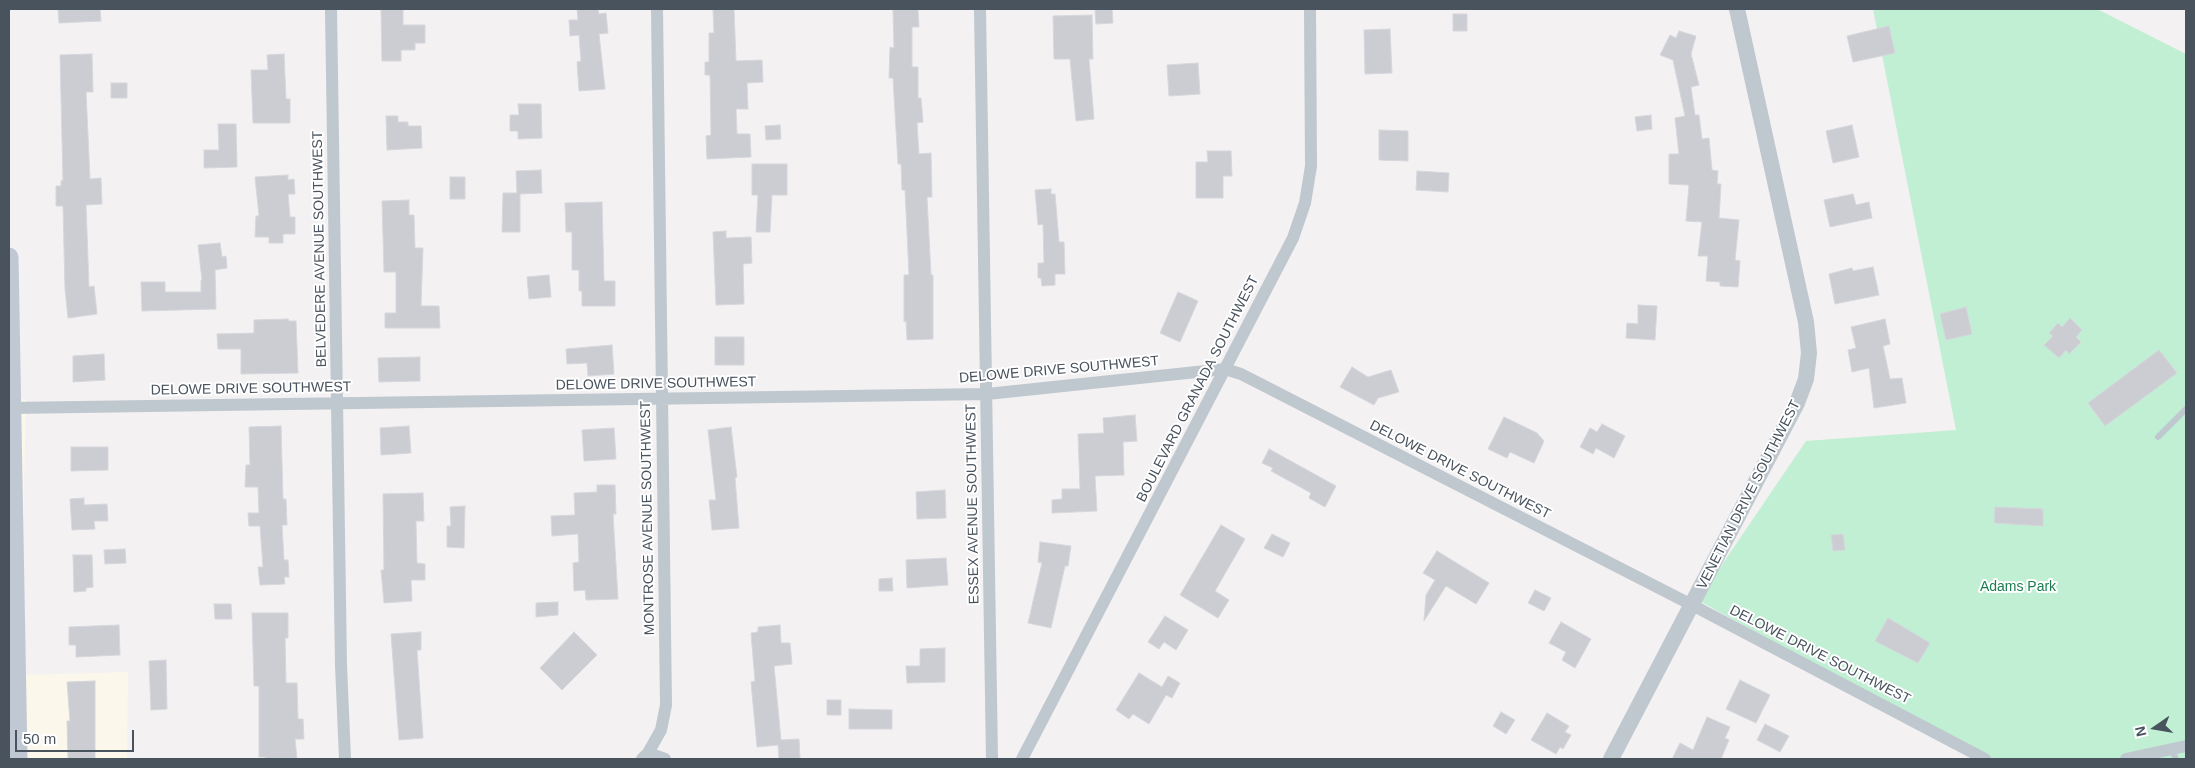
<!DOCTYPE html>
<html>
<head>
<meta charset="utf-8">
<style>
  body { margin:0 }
  #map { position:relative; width:2195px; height:768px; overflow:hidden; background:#f3f1f1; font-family:Helvetica,sans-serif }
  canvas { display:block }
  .frame { position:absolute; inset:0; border:10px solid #49535e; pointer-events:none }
  .north { position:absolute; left:2130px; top:703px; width:50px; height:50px; -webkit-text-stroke:4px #fff; paint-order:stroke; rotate:257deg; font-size:14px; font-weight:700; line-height:20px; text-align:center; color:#49535e }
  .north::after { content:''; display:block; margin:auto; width:18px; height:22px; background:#49535e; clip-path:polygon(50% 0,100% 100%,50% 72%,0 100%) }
  .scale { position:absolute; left:15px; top:730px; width:119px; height:22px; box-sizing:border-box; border:2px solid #49535e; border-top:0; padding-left:6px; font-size:15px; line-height:18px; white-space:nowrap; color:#49535e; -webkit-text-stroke:4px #fff; paint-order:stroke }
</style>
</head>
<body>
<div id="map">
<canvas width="2195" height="768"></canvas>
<div class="frame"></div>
<div class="north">N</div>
<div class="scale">50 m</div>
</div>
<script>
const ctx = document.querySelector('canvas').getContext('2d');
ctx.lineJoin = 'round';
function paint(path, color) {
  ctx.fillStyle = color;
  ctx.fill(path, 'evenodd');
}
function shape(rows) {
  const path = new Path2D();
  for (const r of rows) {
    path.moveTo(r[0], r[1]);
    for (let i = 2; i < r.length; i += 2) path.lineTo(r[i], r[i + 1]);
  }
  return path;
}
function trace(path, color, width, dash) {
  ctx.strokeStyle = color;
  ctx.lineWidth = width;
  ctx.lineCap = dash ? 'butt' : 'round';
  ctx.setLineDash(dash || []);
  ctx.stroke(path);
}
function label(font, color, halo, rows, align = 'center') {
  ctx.font = font + ' Helvetica,sans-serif';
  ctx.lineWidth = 4;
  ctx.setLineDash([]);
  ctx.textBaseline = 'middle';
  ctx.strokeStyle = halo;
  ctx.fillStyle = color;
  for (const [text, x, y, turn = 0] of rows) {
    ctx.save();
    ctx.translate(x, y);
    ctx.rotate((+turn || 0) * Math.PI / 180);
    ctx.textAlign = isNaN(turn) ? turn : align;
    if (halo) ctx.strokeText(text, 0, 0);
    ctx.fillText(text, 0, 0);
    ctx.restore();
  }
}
const commercial = shape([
  [9,397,26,399,20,675,128,672,127,759,9,759]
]);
const green = shape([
  [1873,9,2097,9,2186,54,2186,759,1982,759,1698,600,1806,441,1956,430]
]);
const building = shape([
  [58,9,100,9,101,21,59,23,58,9],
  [381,9,403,9,403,25,425,25,425,43,415,43,415,50,401,50,401,61,382,61,381,9],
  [577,9,598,9,599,14,606,13,608,33,599,34,605,89,579,91,577,62,581,61,579,35,570,36,569,20,578,20,577,9],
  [713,9,734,9,736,61,762,60,763,82,747,83,748,109,736,109,737,134,750,134,751,157,707,159,706,136,711,135,710,75,705,75,705,62,709,62,709,33,714,33,713,9],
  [893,9,918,9,919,27,912,27,912,67,918,67,918,98,921,98,923,122,917,123,919,154,931,153,932,197,927,197,931,275,933,275,933,339,907,340,906,321,904,322,904,275,909,275,905,190,902,190,901,164,898,164,893,78,889,78,890,47,894,48,893,9],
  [1112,9,1113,23,1096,24,1095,10,1112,9],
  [1453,14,1467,14,1467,31,1453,31,1453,14],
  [1092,15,1093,59,1089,59,1094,119,1076,121,1070,59,1054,59,1053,16,1092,15],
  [1889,26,1895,53,1853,62,1847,36,1889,26],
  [1390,29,1392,73,1365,74,1364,30,1390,29],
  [1679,31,1696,36,1691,54,1699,85,1691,87,1695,115,1699,115,1702,139,1709,138,1712,170,1718,171,1717,184,1721,184,1719,218,1739,220,1735,260,1740,261,1738,287,1720,286,1720,282,1706,281,1708,256,1698,256,1702,222,1686,221,1689,185,1669,184,1669,154,1679,154,1675,118,1685,116,1673,60,1660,55,1670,35,1676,38,1679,31],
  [92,54,93,92,86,92,90,179,101,178,102,204,86,205,89,287,94,286,97,314,68,318,65,289,63,206,56,206,56,186,61,186,61,181,63,180,60,55,92,54],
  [284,54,286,99,290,99,290,123,253,123,251,70,268,70,267,55,284,54],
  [1198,63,1200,94,1169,96,1167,65,1198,63],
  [111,83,127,83,127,98,111,98,111,83],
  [518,104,541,104,542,138,518,139,518,131,510,131,510,115,519,115,518,104],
  [1651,115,1652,129,1637,131,1635,117,1651,115],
  [386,116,398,116,398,122,408,122,408,126,421,126,422,148,387,150,386,116],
  [218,124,236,124,237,167,204,168,204,150,219,150,218,124],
  [780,125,781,139,766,140,765,126,780,125],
  [1852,125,1859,157,1833,163,1826,131,1852,125],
  [1379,130,1408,131,1408,161,1379,160,1379,130],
  [1207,151,1231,151,1232,176,1223,176,1223,198,1196,198,1196,162,1208,162,1207,151],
  [752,164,787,164,787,195,772,195,770,232,756,232,758,195,752,195,752,164],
  [541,170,542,193,520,194,520,232,502,232,503,193,517,193,516,171,541,170],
  [1417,171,1449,173,1448,192,1416,190,1417,171],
  [288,175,288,180,294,179,295,194,288,194,290,217,295,217,295,234,283,234,283,243,269,243,269,237,255,237,256,216,259,216,255,177,288,175],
  [450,177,465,177,465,199,450,199,450,177],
  [1051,189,1051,194,1055,194,1059,242,1064,242,1065,274,1055,274,1055,285,1042,286,1041,278,1038,278,1038,263,1044,263,1043,224,1038,225,1035,190,1051,189],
  [1853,194,1856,205,1869,202,1872,218,1830,227,1824,200,1853,194],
  [409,200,409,215,414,215,415,248,423,248,421,306,439,306,440,328,385,328,385,313,396,313,396,272,384,272,382,201,409,200],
  [602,202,604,281,615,281,615,306,582,306,582,291,579,291,579,270,572,270,572,232,566,232,565,203,602,202],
  [726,231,726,238,751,237,752,263,743,264,744,304,716,305,713,232,726,231],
  [220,243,222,257,226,256,227,268,215,270,216,309,142,311,141,282,165,282,165,292,201,292,201,280,202,280,198,245,220,243],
  [1873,267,1879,295,1835,304,1829,274,1852,268,1853,271,1873,267],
  [549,275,551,297,529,299,527,277,549,275],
  [1178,292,1198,301,1180,342,1160,333,1178,292],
  [1638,305,1657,306,1655,340,1626,338,1627,323,1638,324,1638,305],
  [1966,307,1972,334,1946,340,1940,314,1966,307],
  [2070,318,2082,330,2076,337,2081,342,2069,354,2066,350,2059,358,2044,345,2053,336,2049,333,2058,323,2062,327,2070,318],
  [288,319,289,321,296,321,298,373,241,374,241,349,218,349,217,334,254,333,254,320,288,319],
  [1885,319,1890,344,1883,346,1890,379,1902,378,1906,403,1874,408,1869,368,1852,372,1848,350,1856,348,1851,327,1885,319],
  [715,337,744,337,744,365,715,365,715,337],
  [612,345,614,374,588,376,587,363,567,364,566,349,612,345],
  [2159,350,2177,373,2105,426,2088,403,2159,350],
  [104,354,105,380,73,382,73,356,104,354],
  [420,357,420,381,379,382,378,358,420,357],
  [1352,367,1368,377,1391,370,1399,392,1378,398,1374,405,1340,387,1352,367],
  [1135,415,1137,441,1123,442,1124,475,1095,476,1097,511,1052,513,1052,500,1062,499,1062,489,1080,489,1078,434,1104,433,1103,418,1135,415],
  [1504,417,1537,433,1544,441,1534,463,1510,452,1507,458,1488,449,1504,417],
  [1602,424,1625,436,1614,458,1596,448,1593,454,1580,447,1590,428,1597,432,1602,424],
  [281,426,283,499,286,499,287,525,282,525,284,560,288,560,289,577,284,577,285,584,260,585,258,567,263,567,260,526,249,526,248,513,259,513,258,487,245,487,246,465,250,465,249,427,281,426],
  [409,426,411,453,381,455,380,428,409,426],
  [731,427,737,477,735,478,739,528,712,530,709,500,716,500,708,430,731,427],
  [614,428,616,459,584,461,582,430,614,428],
  [71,447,108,447,108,470,71,471,71,447],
  [1269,449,1336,486,1325,507,1309,498,1311,493,1271,471,1273,468,1262,463,1269,449],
  [597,485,615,485,616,514,613,514,618,599,586,600,585,590,574,591,573,563,579,562,578,534,552,536,551,516,575,515,574,493,597,492,597,485],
  [945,490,946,518,917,519,916,492,945,490],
  [423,493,424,521,416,521,417,563,425,564,425,580,411,580,412,601,384,603,381,570,384,570,383,494,423,493],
  [84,498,84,505,107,504,108,521,94,521,95,529,72,530,70,499,84,498],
  [465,506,464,548,447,547,447,526,451,526,450,507,465,506],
  [1995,507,2043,509,2043,526,1994,523,1995,507],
  [1221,525,1245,539,1215,591,1229,600,1218,618,1180,595,1221,525],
  [1272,534,1290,543,1283,557,1264,548,1272,534],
  [1843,534,1845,550,1833,551,1831,535,1843,534],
  [1040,542,1071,546,1068,566,1065,566,1051,628,1028,623,1042,563,1038,562,1040,542],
  [125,549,126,563,105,564,104,550,125,549],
  [1437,551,1489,583,1476,604,1446,586,1424,621,1426,595,1435,580,1423,573,1437,551],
  [73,555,92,555,93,587,86,588,86,591,74,592,73,555],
  [946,558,948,585,907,588,906,560,946,558],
  [892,578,893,591,879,591,879,579,892,578],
  [1535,590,1551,598,1544,611,1528,603,1535,590],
  [558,602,558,615,536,617,536,603,558,602],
  [214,604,231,604,232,619,215,619,214,604],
  [252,613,288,613,288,638,285,638,286,683,297,683,298,719,303,719,304,739,295,739,297,759,265,759,265,757,259,757,259,686,254,686,252,613],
  [1165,616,1188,630,1176,650,1164,642,1159,649,1148,642,1165,616],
  [1888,618,1930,643,1918,663,1875,641,1888,618],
  [1561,622,1591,639,1575,668,1562,660,1566,652,1549,643,1561,622],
  [119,625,120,655,76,657,76,645,69,645,69,627,119,625],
  [780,625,781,643,790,643,792,664,774,666,781,740,799,739,800,759,779,759,778,745,757,747,751,682,755,681,751,633,758,632,758,627,780,625],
  [421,632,421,650,417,650,423,738,399,740,391,634,421,632],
  [574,632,597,655,562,690,540,668,574,632],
  [945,648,945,682,907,683,906,666,920,666,920,649,945,648],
  [166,660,167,709,151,710,149,661,166,660],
  [1139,673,1162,687,1168,676,1180,683,1172,698,1166,695,1149,724,1133,714,1129,719,1116,710,1139,673],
  [1740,680,1770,695,1756,723,1726,709,1740,680],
  [95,681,95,759,68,759,67,721,70,721,67,682,95,681],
  [827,700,841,700,841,715,827,715,827,700],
  [849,709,892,710,892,729,849,729,849,709],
  [1501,712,1515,720,1506,734,1493,726,1501,712],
  [1547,713,1569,726,1565,732,1571,735,1563,749,1560,747,1556,754,1531,740,1547,713],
  [1707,717,1730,727,1725,738,1729,740,1721,759,1672,759,1680,743,1693,750,1707,717],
  [1765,724,1789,736,1780,752,1757,740,1765,724]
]);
const service = shape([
  [2158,437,2186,409],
  [2171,749,2176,759]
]);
const minor = shape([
  [331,9,341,665,345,759],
  [980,9,992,759],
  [9,408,987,394,1225,369,1241,374,1692,605,1985,759],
  [648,753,665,759],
  [642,759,648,753,661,730,666,705,657,9],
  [1022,759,1293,238,1305,203,1311,166,1310,9],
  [2126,759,2186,746]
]);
const tertiary = shape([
  [1611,759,1797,403,1806,379,1809,353,1806,322,1737,9]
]);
const secondary = shape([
  [9,257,18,759]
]);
const streetNames = [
  ["BELVEDERE AVENUE SOUTHWEST",320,249,-91],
  ["DELOWE DRIVE SOUTHWEST",1059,370,-5],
  ["DELOWE DRIVE SOUTHWEST",656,384,-1],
  ["DELOWE DRIVE SOUTHWEST",251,389,-1],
  ["BOULEVARD GRANADA SOUTHWEST",1198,389,-63],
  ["DELOWE DRIVE SOUTHWEST",1460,470,27],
  ["VENETIAN DRIVE SOUTHWEST",1749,495,-63],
  ["ESSEX AVENUE SOUTHWEST",973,504,-91],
  ["MONTROSE AVENUE SOUTHWEST",648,518,-91],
  ["DELOWE DRIVE SOUTHWEST",1820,655,27]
];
const parkNames = [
  ["Adams Park",2018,587]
];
paint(commercial, '#fcf7eb');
paint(green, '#c1efd3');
paint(building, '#cbcdd3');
trace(building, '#d5d7dc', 1);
trace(service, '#bfc7cf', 6);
trace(minor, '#bfc7cf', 12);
trace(tertiary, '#bfc7cf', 16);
trace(secondary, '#bfc8d3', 19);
label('14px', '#49535e', '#fff', streetNames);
label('14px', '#1a7e4e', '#fff', parkNames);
</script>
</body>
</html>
